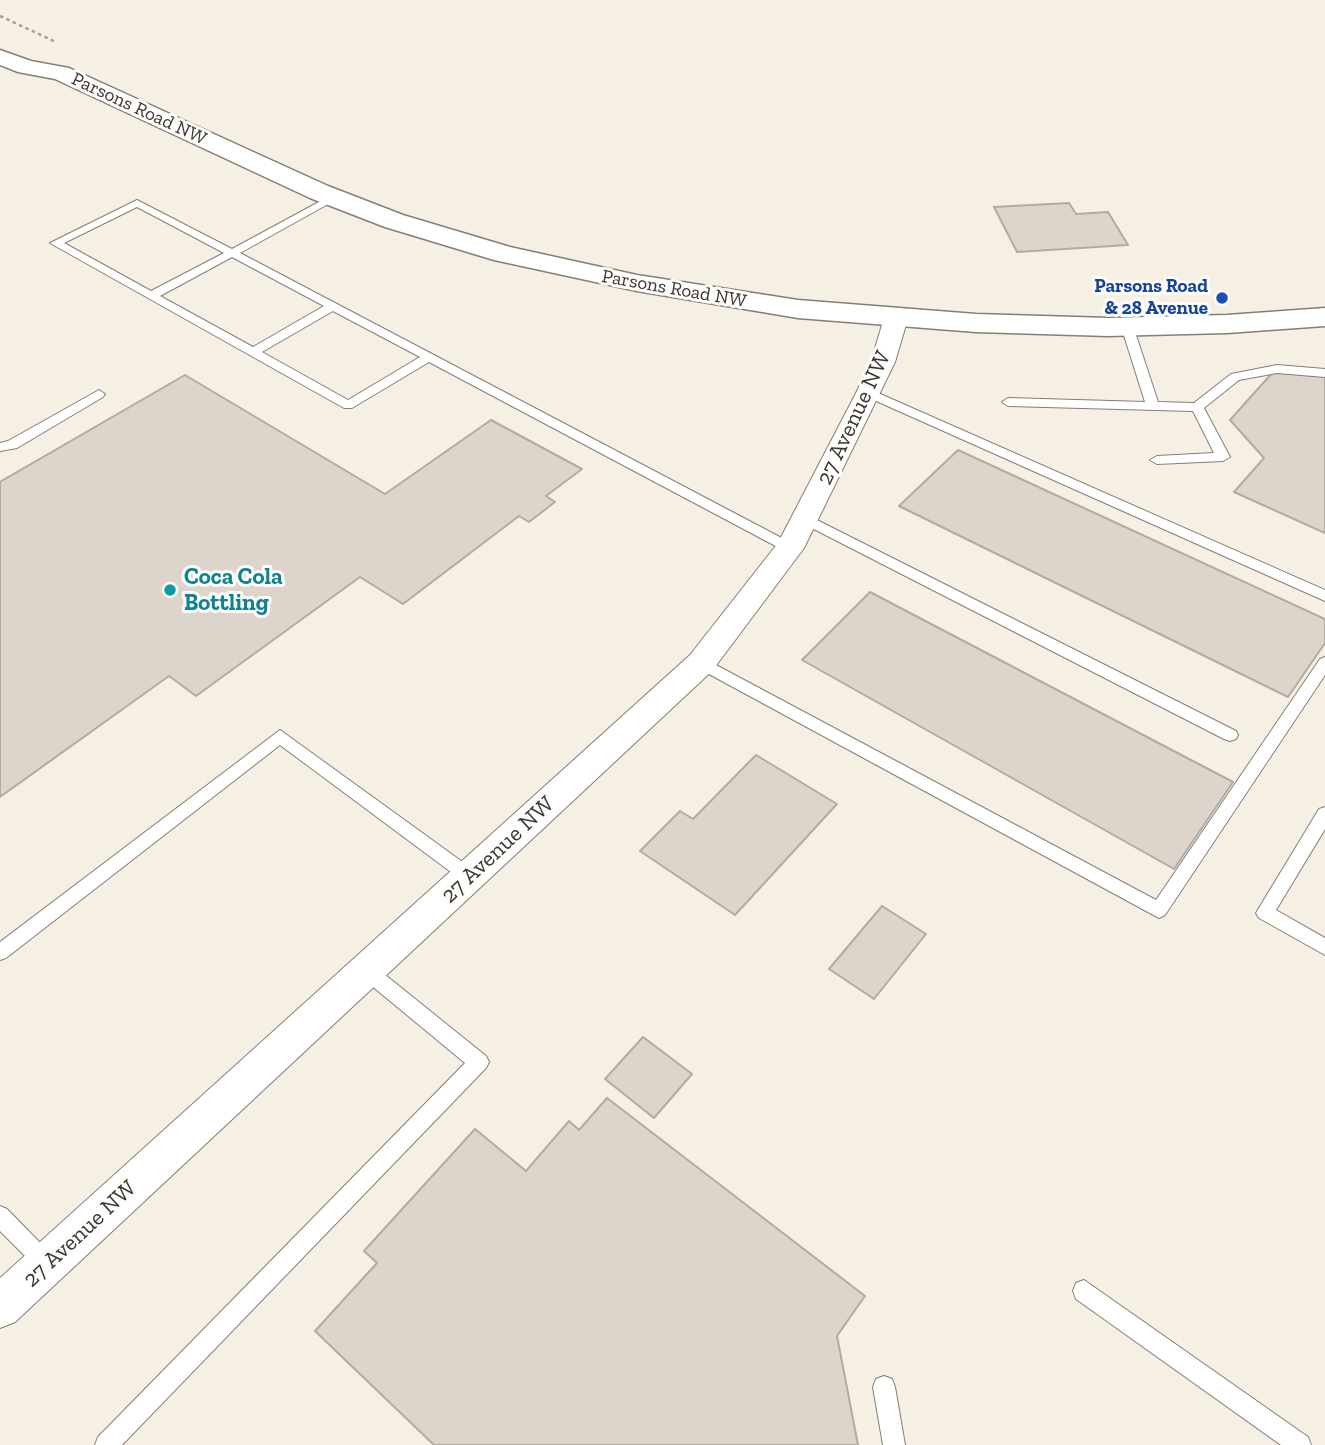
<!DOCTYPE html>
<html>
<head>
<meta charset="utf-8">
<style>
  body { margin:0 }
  canvas { display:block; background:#f6efe4 }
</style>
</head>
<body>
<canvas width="1325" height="1445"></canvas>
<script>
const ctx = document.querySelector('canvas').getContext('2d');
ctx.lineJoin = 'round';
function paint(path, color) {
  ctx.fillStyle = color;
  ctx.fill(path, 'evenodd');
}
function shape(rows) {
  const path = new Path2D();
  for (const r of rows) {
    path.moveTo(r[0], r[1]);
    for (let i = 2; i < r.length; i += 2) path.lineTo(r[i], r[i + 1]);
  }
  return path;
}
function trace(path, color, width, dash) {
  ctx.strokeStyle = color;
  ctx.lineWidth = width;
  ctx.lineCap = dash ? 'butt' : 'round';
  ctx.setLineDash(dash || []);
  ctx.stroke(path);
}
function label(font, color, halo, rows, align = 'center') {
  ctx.font = font + ' "Zilla Slab",serif';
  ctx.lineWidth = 6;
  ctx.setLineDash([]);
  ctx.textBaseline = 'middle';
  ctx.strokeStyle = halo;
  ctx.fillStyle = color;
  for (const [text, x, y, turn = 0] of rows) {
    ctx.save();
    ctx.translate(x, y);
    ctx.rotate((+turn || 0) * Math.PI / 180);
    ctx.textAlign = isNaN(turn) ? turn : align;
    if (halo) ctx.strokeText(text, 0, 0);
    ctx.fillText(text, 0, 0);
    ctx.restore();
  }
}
const building = shape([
  [1069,203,1076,214,1108,212,1128,245,1017,252,994,207,1069,203],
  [1273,372,1325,376,1325,533,1234,492,1264,458,1230,420,1273,372],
  [185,375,385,494,491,420,582,469,546,496,555,502,529,522,519,516,403,604,360,577,196,696,169,676,0,797,0,482,185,375],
  [958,450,1325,619,1325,643,1288,697,899,506,958,450],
  [870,592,1233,782,1174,869,802,660,870,592],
  [756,755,837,804,735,915,640,851,680,811,693,819,756,755],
  [882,906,926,934,874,999,829,969,882,906],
  [643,1037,692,1074,654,1118,605,1079,643,1037],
  [607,1098,865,1296,837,1336,858,1445,434,1445,315,1331,377,1263,364,1251,475,1129,526,1171,569,1121,579,1130,607,1098]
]);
const path = shape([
  [0,16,56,42]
]);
const service = shape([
  [330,196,339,198,240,253,795,545,797,548,795,551,785,551,429,362,352,408,344,408,50,243,137,200,232,249,330,196],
  [137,207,224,253,151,291,64,243,137,207],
  [232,257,324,306,253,347,160,296,232,257],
  [333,311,420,357,348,400,262,352,333,311],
  [1127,322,1133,326,1158,402,1194,403,1231,374,1277,365,1325,369,1325,377,1277,373,1239,380,1204,408,1230,457,1223,461,1157,464,1150,460,1157,456,1214,453,1193,411,1008,406,1002,402,1008,398,1145,402,1121,326,1127,322],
  [869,389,1325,590,1325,601,865,396,863,393,869,389],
  [99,390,105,394,103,397,17,448,0,451,0,443,8,441,99,390],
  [805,514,1236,731,1238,735,1236,739,1230,741,1224,739,800,522,798,519,800,516,805,514],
  [701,657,1156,900,1320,659,1325,657,1325,675,1165,915,1159,918,696,667,693,663,696,659,701,657],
  [280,730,475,871,478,876,475,881,469,883,463,881,280,745,6,958,0,960,0,942,280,730],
  [1325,807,1325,829,1276,910,1325,938,1325,955,1259,918,1256,913,1319,809,1325,807],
  [367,963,373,965,486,1056,489,1062,486,1068,122,1445,95,1445,98,1437,465,1063,361,977,358,971,361,965,367,963],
  [0,1206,7,1209,54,1257,57,1264,54,1271,47,1274,40,1271,0,1231,0,1206],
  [1084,1280,1308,1437,1311,1445,1281,1445,1076,1299,1073,1291,1076,1283,1084,1280],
  [884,1376,892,1379,895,1387,905,1445,883,1445,873,1387,876,1379,884,1376]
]);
const minor = shape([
  [896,311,904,313,908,318,895,362,804,548,712,671,15,1322,0,1328,0,1278,690,655,778,543,856,393,871,362,884,318,888,313,896,311]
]);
const secondary = shape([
  [0,50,31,61,69,68,328,186,403,215,510,247,637,275,798,300,976,314,1108,318,1227,315,1325,308,1325,326,1227,333,1108,336,976,332,798,318,637,291,494,260,385,227,310,198,55,79,18,72,0,65,0,50]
]);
const markers = [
  [1222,298,7,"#1a4fb4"],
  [170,590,7,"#0f9aa8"]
];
const farStreetnames = [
  ["Parsons Road NW",139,109,25],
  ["Parsons Road NW",674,289,10]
];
const farTransitnames = [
  ["Parsons Road",1208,287],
  ["& 28 Avenue",1208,309]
];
const streetNames = [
  ["27 Avenue NW",854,418,-65],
  ["27 Avenue NW",498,850,-43],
  ["27 Avenue NW",80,1234,-43]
];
const cultureNames = [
  ["Coca Cola",184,577],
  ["Bottling",184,603]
];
paint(building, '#ddd5cb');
trace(building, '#b2aba1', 2);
trace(service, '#857e75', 2);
trace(minor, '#857e75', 2);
trace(secondary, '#857e75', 3);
trace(path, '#a5a098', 2.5, [3.5, 3.5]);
paint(service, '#fff');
paint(minor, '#fff');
paint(secondary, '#fff');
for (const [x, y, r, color] of markers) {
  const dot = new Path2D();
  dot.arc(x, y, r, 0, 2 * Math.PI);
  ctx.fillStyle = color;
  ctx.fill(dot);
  trace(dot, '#fefdfb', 2.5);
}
label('19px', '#393632', '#fefdfb', farStreetnames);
label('bold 19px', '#164399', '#fefdfb', farTransitnames, 'right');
label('23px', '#393632', '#fefdfb', streetNames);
label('bold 23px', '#0d838f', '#fefdfb', cultureNames, 'left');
</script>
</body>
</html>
